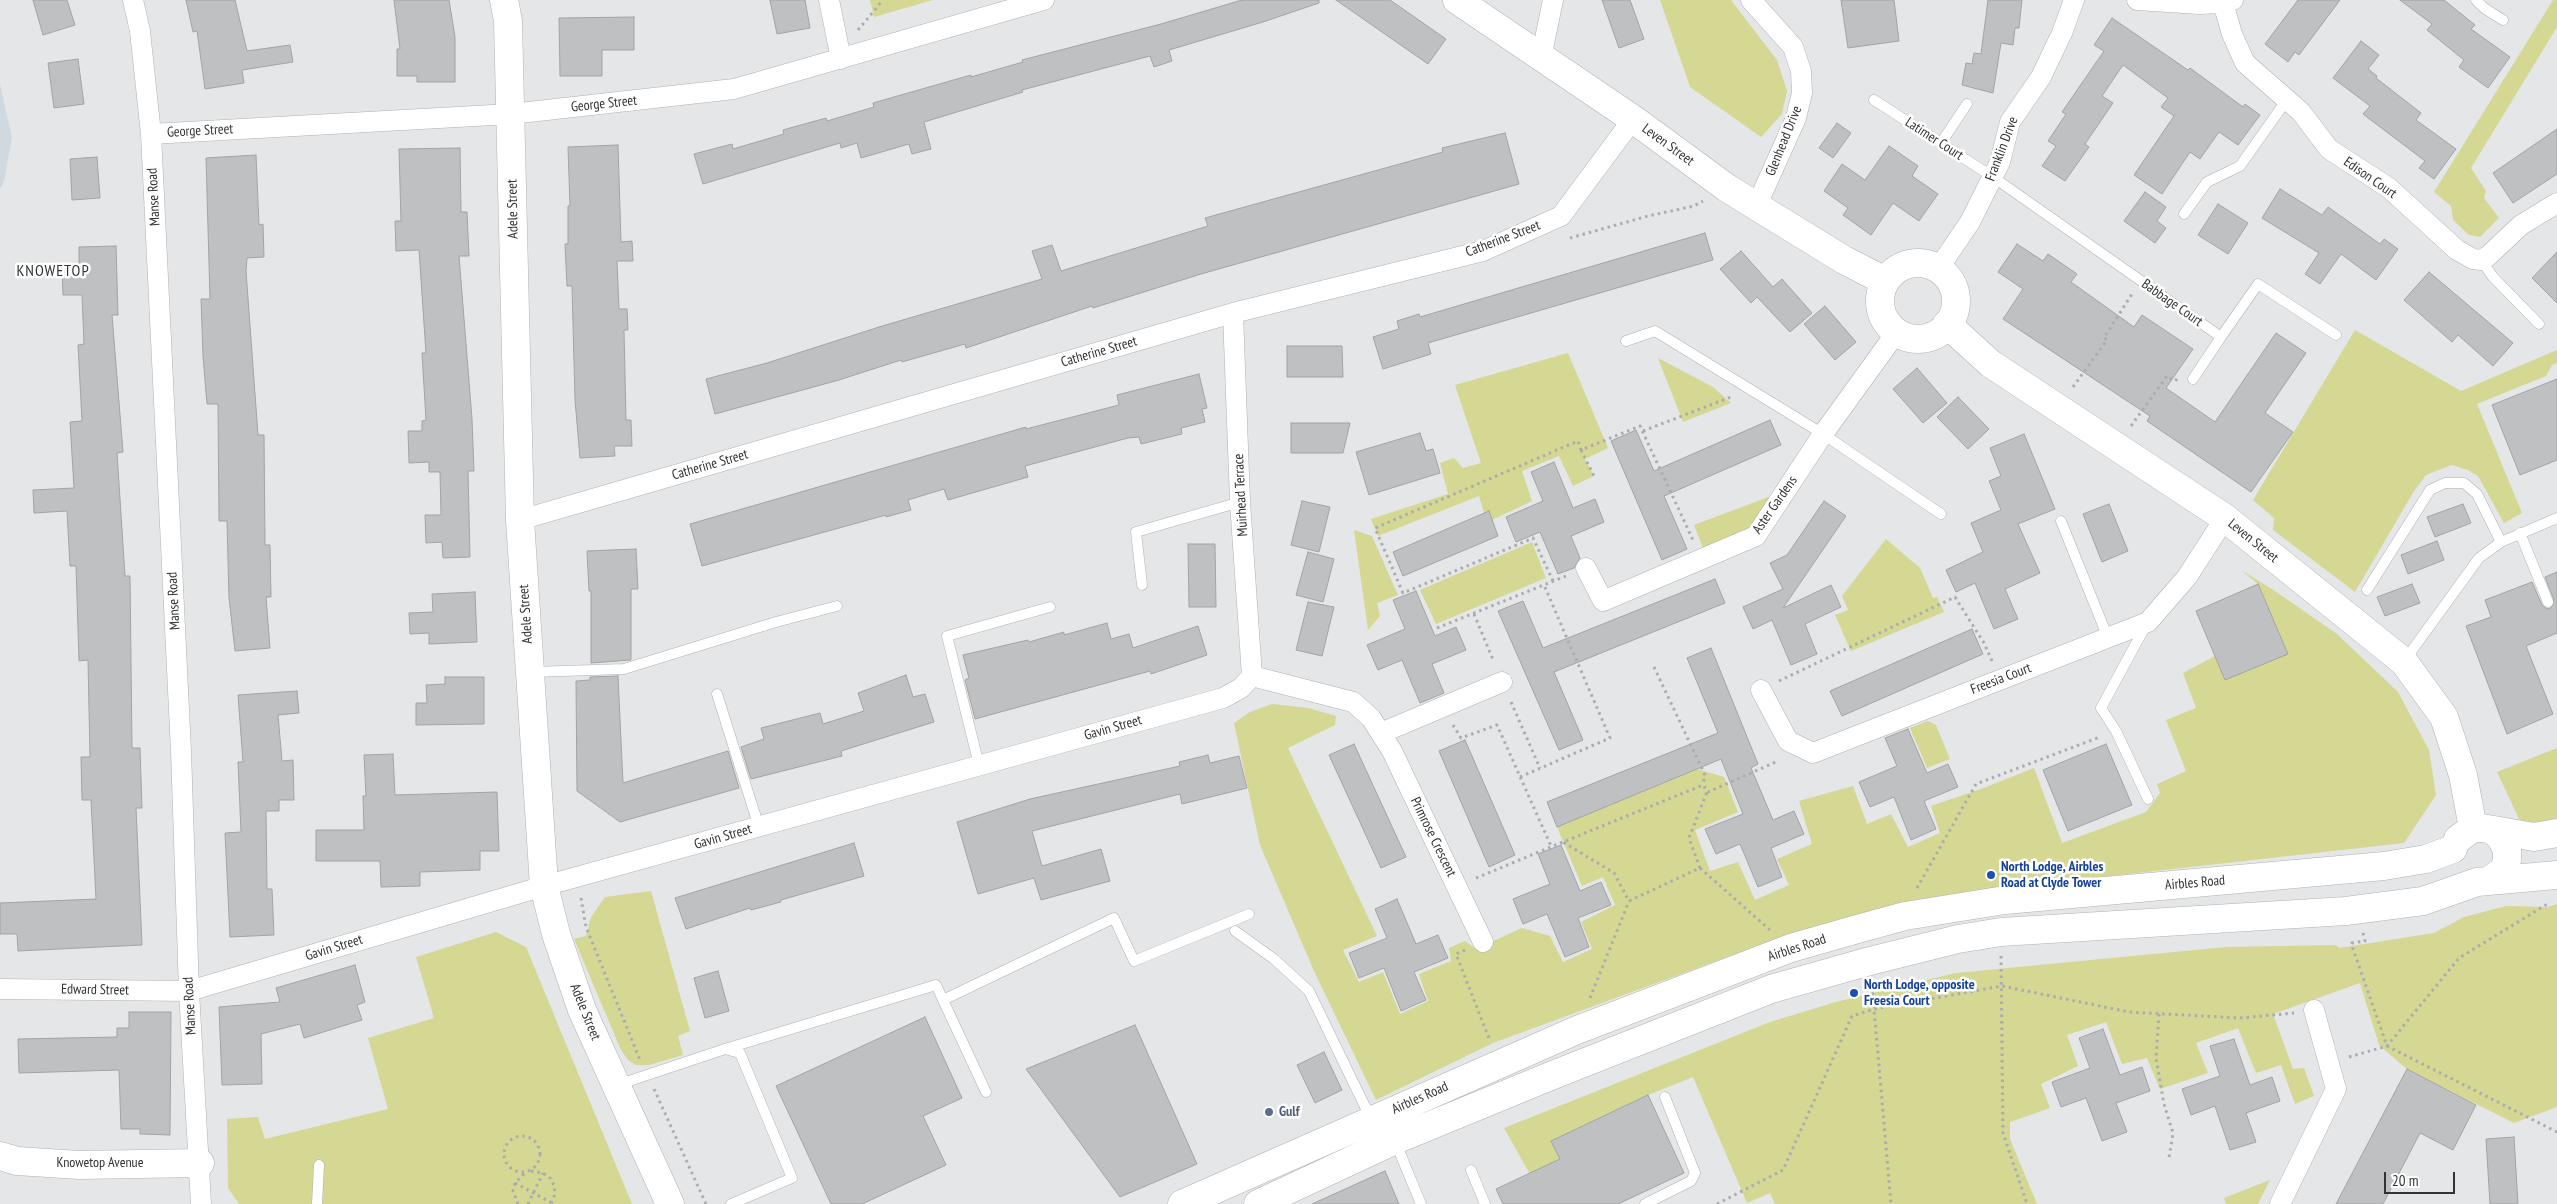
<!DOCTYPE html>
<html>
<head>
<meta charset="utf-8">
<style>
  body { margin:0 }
  #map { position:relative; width:2557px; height:1204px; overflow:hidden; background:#e5e6e8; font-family:"PT Sans Narrow",sans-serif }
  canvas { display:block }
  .scale { position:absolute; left:2384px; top:1172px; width:71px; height:22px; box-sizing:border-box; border:2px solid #323333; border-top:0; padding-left:6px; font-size:15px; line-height:18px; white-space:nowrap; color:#323333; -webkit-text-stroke:4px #fff; paint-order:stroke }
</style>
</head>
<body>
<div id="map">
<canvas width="2557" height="1204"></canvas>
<div class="scale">20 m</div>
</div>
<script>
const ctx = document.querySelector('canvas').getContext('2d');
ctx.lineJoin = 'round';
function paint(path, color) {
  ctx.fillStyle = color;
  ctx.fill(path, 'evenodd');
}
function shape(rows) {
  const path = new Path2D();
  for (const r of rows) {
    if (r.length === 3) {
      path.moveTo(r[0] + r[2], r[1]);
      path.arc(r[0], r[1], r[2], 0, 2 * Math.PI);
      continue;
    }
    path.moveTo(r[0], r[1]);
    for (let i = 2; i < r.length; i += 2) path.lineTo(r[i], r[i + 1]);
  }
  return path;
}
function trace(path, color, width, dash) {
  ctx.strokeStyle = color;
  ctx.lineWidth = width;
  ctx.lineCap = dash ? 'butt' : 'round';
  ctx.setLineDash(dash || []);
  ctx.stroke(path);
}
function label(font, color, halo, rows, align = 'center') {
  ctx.font = font + ' "PT Sans Narrow",sans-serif';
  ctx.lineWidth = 5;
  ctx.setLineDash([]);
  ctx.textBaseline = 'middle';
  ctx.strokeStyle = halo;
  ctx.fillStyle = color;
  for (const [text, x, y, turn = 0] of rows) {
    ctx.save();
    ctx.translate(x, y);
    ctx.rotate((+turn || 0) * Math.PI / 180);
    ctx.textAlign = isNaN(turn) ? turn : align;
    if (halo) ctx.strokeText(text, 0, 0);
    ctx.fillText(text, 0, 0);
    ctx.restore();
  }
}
const built = shape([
  [0,84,12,138,4,181,0,189]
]);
const green = shape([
  [870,0,933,0,874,17],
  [1660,0,1731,0,1777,60,1787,91,1782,114,1761,137,1690,87],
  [2553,0,2557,0,2557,27,2471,168,2486,191,2484,198,2499,218,2480,237,2469,235,2453,220,2451,206,2434,192],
  [2355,330,2461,391,2557,350,2557,363,2552,365,2546,376,2477,404,2522,513,2504,523,2478,476,2468,470,2452,465,2426,475,2414,491,2355,592,2273,530,2274,518,2253,500],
  [1568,353,1608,448,1585,459,1594,476,1573,486,1559,456,1522,471,1532,501,1492,520,1489,511,1484,513,1479,496,1378,536,1371,519,1448,494,1440,463,1454,458,1463,468,1481,463,1455,385],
  [1658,358,1713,387,1731,403,1683,422],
  [1771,496,1752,533,1705,553,1694,525],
  [1354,530,1372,536,1398,595,1377,603,1380,616,1368,630],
  [1886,539,1920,568,1933,598,1937,597,1944,612,1851,651,1835,615,1848,610,1842,596],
  [1532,542,1546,578,1436,624,1420,590],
  [2241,570,2275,591,2337,634,2398,692,2429,750,2436,795,2404,843,1968,892,1899,905,1787,935,1493,1043,1376,1100,1314,971,1260,845,1234,723,1250,712,1272,704,1308,708,1336,716,1335,725,1288,748,1377,936,1343,950,1359,982,1383,972,1400,1014,1428,1001,1419,974,1451,961,1449,948,1465,941,1476,949,1522,928,1550,936,1563,962,1592,949,1581,922,1615,905,1603,877,1582,886,1557,827,1697,769,1724,777,1738,812,1695,830,1710,871,1738,862,1755,900,1789,885,1777,859,1812,844,1799,801,1853,786,1867,824,1891,814,1908,847,1940,833,1931,806,1981,789,2034,768,2062,843,2146,812,2160,793,2157,784,2186,771,2166,720,2196,708,2183,673,2215,656,2225,680,2288,653,2258,584],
  [1928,721,1936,725,1950,759,1927,768,1910,728],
  [2557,748,2557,818,2538,825,2520,821,2497,772],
  [651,891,690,1031,678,1036,683,1055,649,1065,636,1065,628,1060,621,1050,574,939,586,936,591,917,605,897],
  [2557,904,2557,1107,2514,1123,2407,1069,2379,1045,2360,983,2273,1014,2293,1069,2304,1068,2314,1096,2295,1104,2281,1065,2256,1073,2238,1028,2196,1043,2208,1073,2160,1089,2147,1058,2122,1064,2106,1022,2067,1035,2078,1066,2041,1084,2050,1108,2010,1122,2010,1139,2037,1204,1775,1204,1770,1193,1747,1203,1693,1077,1648,1095,1551,1141,1560,1159,1530,1174,1504,1128,1770,1022,1836,1002,1956,973,2226,947,2336,945,2339,948,2434,933,2464,917,2506,906,2548,907],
  [496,932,526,947,632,1204,239,1204,228,1188,227,1119,258,1117,265,1139,388,1109,368,1038,434,1018,416,957],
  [2270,1180,2258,1204,2226,1204,2224,1198]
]);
const building = shape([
  [33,0,67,0,75,25,43,35,33,0],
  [186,0,235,0,247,51,290,45,293,62,242,70,244,83,205,89,197,31,193,32,186,0],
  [394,0,449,0,455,37,455,82,417,82,417,76,397,76,397,49,400,49,394,0],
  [770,0,805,0,810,28,777,34,770,0],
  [1242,0,1319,0,1319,3,1263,22,1169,50,1172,61,1154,67,1150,56,1022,90,1023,92,924,122,931,149,912,154,909,144,861,158,857,143,841,148,840,143,703,184,694,154,732,144,733,149,784,134,783,130,826,118,827,121,874,107,873,103,971,75,971,77,1023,62,1022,60,1161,24,1242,0],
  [1336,0,1390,0,1446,39,1428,64,1336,0],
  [1602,0,1630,0,1644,39,1619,48,1602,0],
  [1841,0,1894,0,1899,41,1848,48,1841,0],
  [1988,0,2022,0,2019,28,2015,28,2013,45,2001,43,1993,93,1962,85,1966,63,1972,64,1974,53,1981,54,1988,0],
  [2298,0,2340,0,2299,55,2295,52,2288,62,2265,44,2298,0],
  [2400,0,2444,0,2475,25,2471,29,2510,57,2488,88,2459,67,2464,60,2427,30,2432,24,2400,0],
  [634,17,634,50,602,50,602,76,560,76,559,18,634,17],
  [2112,18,2188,70,2190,68,2243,107,2245,104,2260,115,2238,145,2219,132,2200,159,2190,152,2162,194,2134,175,2174,116,2161,107,2168,98,2123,65,2102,96,2113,103,2085,144,2089,147,2065,181,2042,166,2056,146,2048,141,2066,114,2062,112,2104,51,2094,45,2112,18],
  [2361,41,2379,55,2368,69,2377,76,2376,78,2421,113,2416,120,2456,149,2434,179,2419,168,2425,161,2363,114,2370,106,2333,78,2361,41],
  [78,59,84,104,54,108,48,63,78,59],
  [1837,123,1851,133,1833,158,1819,148,1837,123],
  [2557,129,2557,174,2513,203,2493,173,2557,129],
  [1505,133,1519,184,1201,274,1093,308,1092,306,966,348,965,344,902,362,901,360,839,380,715,414,706,379,767,363,879,327,1042,279,1032,251,1052,245,1061,271,1208,226,1205,218,1443,152,1442,148,1505,133],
  [618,145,621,242,632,241,633,261,617,261,619,309,627,309,628,330,624,330,626,420,631,420,632,446,614,446,615,456,580,458,575,400,572,286,567,286,565,244,568,244,568,206,570,206,568,147,618,145],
  [1889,146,1918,166,1912,176,1938,194,1919,221,1893,203,1871,235,1843,215,1848,208,1824,191,1842,164,1865,180,1889,146],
  [460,148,461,212,467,212,469,256,459,256,472,419,474,471,468,471,470,557,443,558,442,542,426,543,425,515,441,515,440,472,429,472,429,462,409,463,408,431,422,431,422,421,426,420,422,353,426,353,419,250,396,251,395,221,401,221,399,149,460,148],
  [256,155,259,225,263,224,264,257,247,258,246,271,258,435,264,435,265,545,270,545,271,597,266,597,270,648,235,651,229,598,227,521,219,521,218,404,207,404,203,356,201,299,210,299,206,158,256,155],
  [97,157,100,198,72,200,70,159,97,157],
  [2280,189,2322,215,2328,207,2380,244,2384,239,2398,249,2376,280,2341,254,2320,284,2305,274,2319,253,2262,218,2280,189],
  [2145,192,2166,207,2157,221,2166,228,2155,243,2124,221,2145,192],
  [2218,204,2248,223,2228,254,2198,235,2218,204],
  [1705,233,1713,260,1428,343,1431,354,1383,369,1373,337,1399,329,1397,321,1419,314,1420,317,1705,233],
  [2017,244,2043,261,2048,254,2077,274,2071,282,2134,327,2142,315,2193,349,2166,388,2215,422,2276,333,2306,353,2265,413,2293,432,2251,492,2147,421,2150,416,2003,319,2023,289,1998,272,2017,244],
  [116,246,118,315,112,315,123,452,117,453,125,576,130,576,132,748,140,748,142,808,136,808,142,945,18,951,17,934,0,934,0,903,96,899,91,800,82,800,81,757,90,757,88,660,79,661,76,566,70,566,67,511,34,513,33,490,74,488,70,422,82,421,78,345,84,344,82,295,63,295,62,268,79,267,79,247,116,246],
  [1741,251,1773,287,1782,279,1812,313,1790,332,1757,297,1751,303,1720,269,1741,251],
  [2557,252,2557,303,2532,278,2557,252],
  [2429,272,2513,343,2493,366,2458,335,2452,342,2404,300,2429,272],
  [1825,306,1856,342,1835,360,1804,324,1825,306],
  [1287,346,1342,346,1343,377,1287,377,1287,346],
  [1917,368,1947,403,1923,423,1893,389,1917,368],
  [1199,374,1207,408,1202,409,1205,422,1181,428,1182,434,1141,444,1139,437,1128,438,1025,466,1028,477,948,500,944,489,908,500,911,510,886,517,886,515,702,566,690,524,1026,427,1026,429,1119,405,1117,395,1199,374],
  [2557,379,2557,460,2520,475,2492,405,2557,379],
  [1958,397,1989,429,1968,449,1937,417,1958,397],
  [1770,420,1781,445,1664,496,1687,549,1662,560,1611,441,1636,430,1654,471,1770,420],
  [1291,423,1350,423,1343,453,1291,453,1291,423],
  [1420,433,1426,451,1433,449,1440,473,1369,495,1356,452,1420,433],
  [2024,434,2055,509,2018,524,2040,573,2005,589,2018,619,1994,629,1975,583,1956,592,1946,570,1983,552,1971,523,2001,510,1989,481,2001,476,1990,448,2024,434],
  [1554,462,1573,508,1595,499,1604,522,1571,536,1580,558,1574,568,1558,574,1540,532,1516,542,1506,517,1543,501,1531,472,1554,462],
  [1302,501,1330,507,1319,552,1291,545,1302,501],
  [1824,501,1846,516,1783,608,1831,585,1841,607,1805,624,1817,654,1791,665,1772,620,1753,629,1743,607,1783,589,1770,563,1787,555,1824,501],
  [2109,504,2128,551,2102,562,2083,514,2109,504],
  [2463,504,2471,523,2435,537,2427,517,2463,504],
  [1489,511,1498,536,1403,576,1393,552,1489,511],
  [2437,541,2444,560,2408,574,2401,555,2437,541],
  [1188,544,1215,544,1216,607,1189,607,1188,544],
  [636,549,638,589,631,589,631,660,591,663,591,591,589,591,587,551,636,549],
  [1308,552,1334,559,1323,602,1296,595,1308,552],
  [2557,572,2557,633,2526,646,2553,714,2507,734,2466,626,2491,617,2485,600,2532,582,2542,605,2547,609,2551,608,2554,600,2545,577,2557,572],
  [1715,579,1725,603,1554,672,1583,740,1559,750,1498,611,1523,601,1543,648,1715,579],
  [2258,584,2288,654,2225,680,2196,611,2258,584],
  [2412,584,2420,603,2385,616,2377,597,2412,584],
  [1416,591,1435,636,1456,627,1466,650,1432,664,1444,693,1420,703,1402,660,1378,670,1367,645,1405,629,1393,600,1416,591],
  [475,592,477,642,429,644,429,633,410,634,409,613,433,612,432,594,475,592],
  [1308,602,1334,607,1322,656,1296,650,1308,602],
  [1107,623,1111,639,1129,634,1133,648,1198,626,1207,655,1151,674,1150,671,975,719,965,680,969,678,963,655,1028,640,1029,642,1064,632,1064,635,1107,623],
  [1972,629,1983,654,1842,716,1830,691,1972,629],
  [1711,648,1758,764,1751,768,1773,820,1794,811,1804,834,1771,848,1782,877,1758,887,1740,844,1716,854,1705,829,1743,814,1721,759,1557,827,1547,802,1718,733,1687,658,1711,648],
  [906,675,913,697,925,694,934,722,841,751,842,756,751,779,741,747,764,739,761,728,820,713,823,724,864,711,858,693,906,675],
  [618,676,623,783,728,751,739,788,620,822,577,791,576,681,590,680,590,677,618,676],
  [445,677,484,677,484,724,416,725,416,703,427,703,426,685,445,684,445,677],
  [297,691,299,713,278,715,282,761,293,760,294,800,279,800,279,811,266,811,267,889,272,889,274,935,230,937,225,833,241,832,238,762,243,762,238,695,297,691],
  [1908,729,1927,773,1948,764,1958,787,1924,801,1936,829,1911,840,1894,797,1870,807,1859,782,1897,766,1885,738,1908,729],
  [1465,740,1515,855,1489,867,1439,751,1465,740],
  [1354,744,1406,857,1381,868,1329,755,1354,744],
  [2106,744,2132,805,2068,831,2043,770,2106,744],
  [393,754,395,795,497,792,499,851,480,851,480,870,420,872,420,886,381,887,380,861,316,861,316,830,364,830,363,796,366,796,364,755,393,754],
  [1208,755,1210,763,1239,756,1247,788,1182,804,1180,794,1032,831,1042,866,1101,849,1110,881,1041,900,1034,878,978,894,957,822,1030,799,1180,766,1179,762,1208,755],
  [854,843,864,876,781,900,781,902,751,910,750,908,686,929,675,898,854,843],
  [1561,845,1580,891,1601,882,1611,905,1578,918,1589,947,1565,957,1547,914,1523,924,1513,899,1550,884,1538,854,1561,845],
  [1397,899,1416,944,1438,935,1448,958,1414,972,1426,1000,1401,1011,1384,968,1359,978,1349,953,1387,938,1375,909,1397,899],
  [355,965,365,1002,357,1005,362,1020,304,1038,300,1024,261,1034,262,1084,222,1085,219,1007,280,1002,276,988,355,965],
  [718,971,729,1011,705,1018,694,978,718,971],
  [129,1012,171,1012,170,1135,140,1134,140,1129,121,1129,119,1070,19,1073,18,1039,117,1037,117,1028,129,1028,129,1012],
  [925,1017,962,1098,923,1116,946,1165,862,1204,831,1204,776,1086,925,1017],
  [1135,1025,1197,1164,1120,1197,1026,1069,1135,1025],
  [2103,1029,2120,1075,2142,1067,2150,1091,2116,1103,2127,1132,2102,1141,2086,1098,2061,1107,2052,1082,2090,1068,2079,1038,2103,1029],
  [2234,1039,2250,1085,2272,1077,2280,1101,2246,1113,2256,1142,2230,1150,2215,1106,2191,1115,2182,1089,2220,1076,2210,1046,2234,1039],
  [1324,1052,1342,1090,1315,1103,1297,1065,1324,1052],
  [2407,1069,2476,1105,2453,1150,2420,1133,2383,1204,2336,1204,2407,1069],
  [1648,1095,1684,1173,1618,1204,1503,1204,1496,1189,1560,1159,1551,1141,1648,1095],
  [2514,1137,2518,1204,2490,1204,2486,1139,2514,1137],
  [1385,1171,1399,1204,1312,1204,1385,1171]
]);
const path = shape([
  [858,30,883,0],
  [1570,238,1648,216,1694,206,1703,201],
  [2073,387,2107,340,2104,338,2132,294],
  [2131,426,2167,376,2175,381,2177,379],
  [1643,431,1731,397],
  [1581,450,1594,476],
  [1553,581,1533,538,1403,593,1375,528,1578,441,1581,450,1640,426,1693,540],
  [1474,614,1494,662],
  [1437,628,1566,576],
  [1654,667,1705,775,1703,785],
  [1779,681,1955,597,1984,643,1992,661],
  [1511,702,1540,768],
  [1453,725,1461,738,1497,725,1551,846],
  [1520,777,1610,738,1544,585],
  [1700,868,1689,838,1707,792],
  [1476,878,1563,842],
  [1917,888,1976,784,2100,737],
  [581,898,586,927,640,1060],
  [1770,930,1700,868,1629,901,1614,873,1563,842,1703,785,1708,792,1778,761],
  [2363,933,2365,941,2352,943,2353,949,2387,1046,2557,1132],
  [1465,950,1456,954,1490,1041],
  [2001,956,2003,1133,2027,1204],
  [1872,986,1891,1204],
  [1590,998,1629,901],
  [2159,1014,2156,1058,2164,1104,2173,1133,2169,1158],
  [2349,1057,2387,1046,2459,958,2549,903],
  [654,1089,706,1204],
  [522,1154,18],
  [531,1171,543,1173,550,1178,554,1185,555,1194,551,1204],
  [515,1183,552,1203],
  [518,1204,513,1191,515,1183,525,1173],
  [528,1204,543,1173],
  [1717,1204,1783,1170,1852,1016,1874,1009,2002,986,2129,1012,2240,1018,2294,1013]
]);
const lane = shape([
  [2476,0,2484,8,2503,20],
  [1874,100,1993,177,2221,337,2258,284,2336,335],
  [1941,143,1967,104],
  [2184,214,2207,182,2240,166,2286,101],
  [2481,260,2493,277,2539,324],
  [1626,341,1655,331,1823,434,1941,514],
  [2193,379,2221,337],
  [2061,521,2108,638],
  [2520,533,2548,602],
  [1142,585,1136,532,1240,502],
  [2367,590,2430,490,2445,483,2464,483,2477,494,2501,542],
  [2146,625,2101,708,2116,731,2148,799],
  [2405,660,2479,558,2501,542,2557,518],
  [532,672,624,669,776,622,837,606],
  [717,694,759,827],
  [979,765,947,636,1050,607],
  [1235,931,1274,959,1309,991,1371,1119],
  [943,1000,1114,918,1134,961,1249,914],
  [725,1049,936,985,986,1092],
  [617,1085,725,1049,740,1053,792,1178,731,1204],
  [1395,1141,1421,1204],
  [1471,1170,1485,1204],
  [317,1204,319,1165],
  [1645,1204,1691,1181,1695,1173,1665,1097]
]);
const street = shape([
  [133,0,140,31,151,134,181,751,189,991,201,1204],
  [829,0,841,59],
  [1751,0,1793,47,1801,71,1802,93,1796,118,1756,207],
  [2137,0,2199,4,2223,3,2233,0],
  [2223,3,2232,34,2245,63,2301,112,2329,149,2389,188,2457,250,2473,259,2481,260,2488,256,2521,225,2557,203],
  [1541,58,1553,0],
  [151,134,511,114,734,89,1044,0],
  [1938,269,1970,222,2000,162,2010,122,2041,77,2062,33,2074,0],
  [1233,313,1240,502,1252,676],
  [520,520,1233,313,1483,251,1561,216,1633,119],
  [1586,568,1603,601,1756,536,1823,434,1896,333],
  [1252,676,1353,702,1371,718,1392,751,1483,942],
  [1761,690,1788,741,1813,753,2148,622,2187,577,2225,518],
  [1381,733,1502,682],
  [0,989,189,991,544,886,1223,698,1241,688,1252,676],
  [2280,1204,2336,1089,2314,1010]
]);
const secondary = shape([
  [504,0,508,21,520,520,544,886,556,934,582,1010,670,1204],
  [1457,0,1633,119,1727,188,1844,260,1885,281],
  [1918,301,38],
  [1947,324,1991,364,2225,518,2404,662,2444,717,2463,775,2473,828],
  [2458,839,2473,828,2482,828,2534,837,2557,833],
  [2490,880,2504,870,2507,860,2507,850,2501,838,2494,831],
  [0,1156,17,1161,79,1165,200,1163],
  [1182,1204,1577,1030,1791,948,1854,930,1905,916,2005,900,2384,866,2426,859,2453,849],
  [1258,1204,1395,1140,1553,1075,1771,989,1870,961,1958,939,2001,932,2346,911,2423,901,2477,882,2557,875]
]);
const markers = [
  [1991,875,5,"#1a4fb4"],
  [1854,993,5,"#1a4fb4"],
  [1269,1112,5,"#5c6f8a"]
];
const streetNames = [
  ["George Street",604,104,-6],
  ["George Street",200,131,-3],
  ["Latimer Court",1934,139,33],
  ["Glenhead Drive",1784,141,-68],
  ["Leven Street",1668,145,36],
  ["Franklin Drive",2002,149,-69],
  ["Edison Court",2370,178,35],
  ["Manse Road",154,197,-93],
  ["Adele Street",513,209,-91],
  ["Catherine Street",1503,239,-21],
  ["Babbage Court",2172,303,35],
  ["Catherine Street",1099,352,-16],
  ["Catherine Street",710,465,-16],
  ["Muirhead Terrace",1241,495,-93],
  ["Aster Gardens",1775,505,-55],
  ["Leven Street",2253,541,39],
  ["Manse Road",174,601,-93],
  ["Adele Street",526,614,-94],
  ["Freesia Court",2001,679,-21],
  ["Gavin Street",1113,728,-16],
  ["Gavin Street",723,837,-16],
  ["Primrose Crescent",1433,837,64],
  ["Airbles Road",2195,883,-5],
  ["Gavin Street",334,948,-17],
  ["Airbles Road",1797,948,-18],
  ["Edward Street",95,990,1],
  ["Manse Road",190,1006,-93],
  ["Adele Street",585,1012,68],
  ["Airbles Road",1420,1098,-24],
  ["Knowetop Avenue",100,1163]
];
const transitNames = [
  ["North Lodge, Airbles",2001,867],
  ["Road at Clyde Tower",2001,883],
  ["North Lodge, opposite",1864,985],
  ["Freesia Court",1864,1001]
];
const serviceNames = [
  ["Gulf",1279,1112]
];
const quarterNames = [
  ["KNOWETOP",53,271]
];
paint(built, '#d1d9e0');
paint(green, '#d4d892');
paint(building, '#bec0c1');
trace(building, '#a2a3a4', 1);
trace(lane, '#afb1b2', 11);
trace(street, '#afb1b2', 21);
trace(secondary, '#afb1b2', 29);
trace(path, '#abacae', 3, [2.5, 4]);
trace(lane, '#fff', 10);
trace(street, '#fff', 20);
trace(secondary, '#fff', 28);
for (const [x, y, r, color] of markers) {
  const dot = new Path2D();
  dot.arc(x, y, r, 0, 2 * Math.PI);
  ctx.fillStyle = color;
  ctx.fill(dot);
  trace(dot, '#fff', 2);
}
label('14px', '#323333', '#fff', streetNames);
label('bold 14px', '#164399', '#fff', transitNames, 'left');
label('bold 14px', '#4e5e75', '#fff', serviceNames, 'left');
ctx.letterSpacing = '1px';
label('16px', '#323333', '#fff', quarterNames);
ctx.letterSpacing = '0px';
</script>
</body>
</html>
